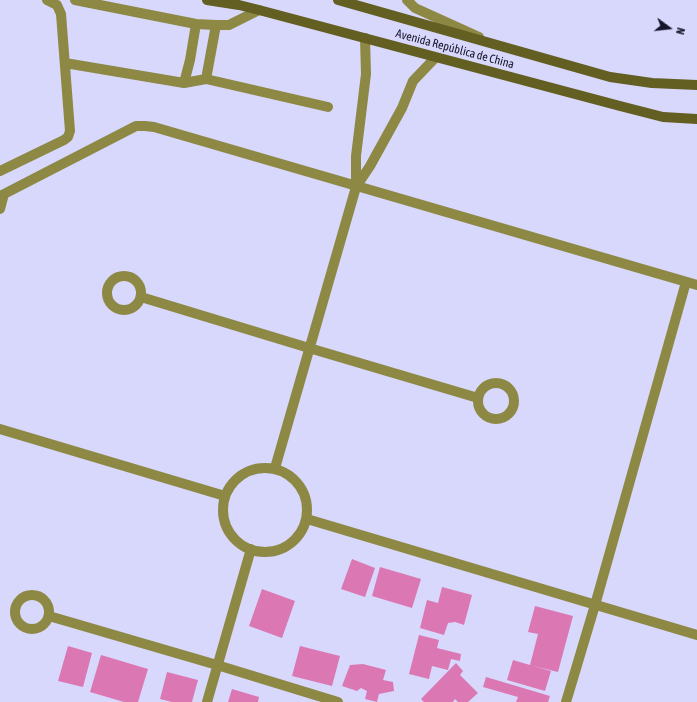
<!DOCTYPE html>
<html>
<head>
<meta charset="utf-8">
<style>
  body { margin:0 }
  #map { position:relative; width:697px; height:702px; overflow:hidden; background:#d8d8fc; font-family:"Asap Condensed",sans-serif }
  canvas { display:block }
  .north { position:absolute; left:649px; top:8px; width:40px; height:40px; -webkit-text-stroke:3px #d8d8fc; paint-order:stroke; rotate:105deg; font-size:11px; font-weight:700; line-height:16px; text-align:center; color:#17152a }
  .north::after { content:''; display:block; margin:auto; width:14px; height:18px; background:#17152a; clip-path:polygon(50% 0,100% 100%,50% 72%,0 100%) }
</style>
</head>
<body>
<div id="map">
<canvas width="697" height="702"></canvas>
<div class="north">N</div>
</div>
<script>
const ctx = document.querySelector('canvas').getContext('2d');
ctx.lineJoin = 'round';
function paint(path, color) {
  ctx.fillStyle = color;
  ctx.fill(path, 'evenodd');
}
function shape(rows) {
  const path = new Path2D();
  for (const r of rows) {
    if (r.length === 3) {
      path.moveTo(r[0] + r[2], r[1]);
      path.arc(r[0], r[1], r[2], 0, 2 * Math.PI);
      continue;
    }
    path.moveTo(r[0], r[1]);
    for (let i = 2; i < r.length; i += 2) path.lineTo(r[i], r[i + 1]);
  }
  return path;
}
function trace(path, color, width, dash) {
  ctx.strokeStyle = color;
  ctx.lineWidth = width;
  ctx.lineCap = dash ? 'butt' : 'round';
  ctx.setLineDash(dash || []);
  ctx.stroke(path);
}
function label(font, color, halo, rows, align = 'center') {
  ctx.font = font + ' "Asap Condensed",sans-serif';
  ctx.lineWidth = 3;
  ctx.setLineDash([]);
  ctx.textBaseline = 'middle';
  ctx.strokeStyle = halo;
  ctx.fillStyle = color;
  for (const [text, x, y, turn = 0] of rows) {
    ctx.save();
    ctx.translate(x, y);
    ctx.rotate((+turn || 0) * Math.PI / 180);
    ctx.textAlign = isNaN(turn) ? turn : align;
    if (halo) ctx.strokeText(text, 0, 0);
    ctx.fillText(text, 0, 0);
    ctx.restore();
  }
}
const building = shape([
  [352,559,375,568,365,597,341,589],
  [380,567,421,579,412,608,372,596],
  [442,587,472,595,464,625,455,622,448,623,444,635,420,628,427,600,438,603],
  [262,589,295,601,282,638,249,626],
  [535,606,573,616,558,672,533,666,551,671,545,691,507,680,513,660,530,665,538,634,528,632],
  [419,635,439,640,437,648,461,654,460,661,451,659,448,670,432,666,429,679,409,674],
  [68,646,92,653,83,687,58,681],
  [300,646,340,656,332,686,292,676],
  [101,655,148,669,138,702,124,702,90,692],
  [456,663,463,671,460,675,478,693,468,702,458,702,455,699,453,702,424,702,421,699],
  [363,664,386,670,383,680,393,682,394,691,379,694,377,702,365,699,367,691,361,688,357,691,342,686,350,665],
  [167,672,198,680,192,702,172,702,160,699],
  [486,677,550,696,548,702,516,702,518,697,483,687],
  [232,689,259,697,258,702,228,702]
]);
const minor = shape([
  [75,0,196,24,216,25,229,25,259,10],
  [407,0,415,8,479,37],
  [65,63,184,83,206,79,328,107],
  [206,79,216,25],
  [184,83,190,60,196,24],
  [0,171,64,140,68,137,70,131,61,14,57,5,47,0],
  [356,187,370,166,402,108,413,81,435,58],
  [0,196,136,126,145,126,154,127,697,285],
  [0,209,4,194],
  [124,293,17],
  [141,297,309,348,478,398],
  [496,401,18],
  [0,429,225,496],
  [265,510,42],
  [275,468,356,187,356,156,366,74,365,38],
  [307,519,697,635],
  [32,612,17],
  [49,616,217,665,338,702],
  [207,702,251,549],
  [566,702,595,605,686,282]
]);
const secondary = shape([
  [207,0,239,5,259,10,620,106,663,117,697,119],
  [338,0,610,77,652,83,697,85]
]);
const streetNames = [
  ["Avenida República de China",455,49,15]
];
paint(building, '#db78b3');
trace(minor, '#8d8844', 10);
trace(secondary, '#635e21', 10);
label('12px', '#17152a', '#d8d8fc', streetNames);
</script>
</body>
</html>
